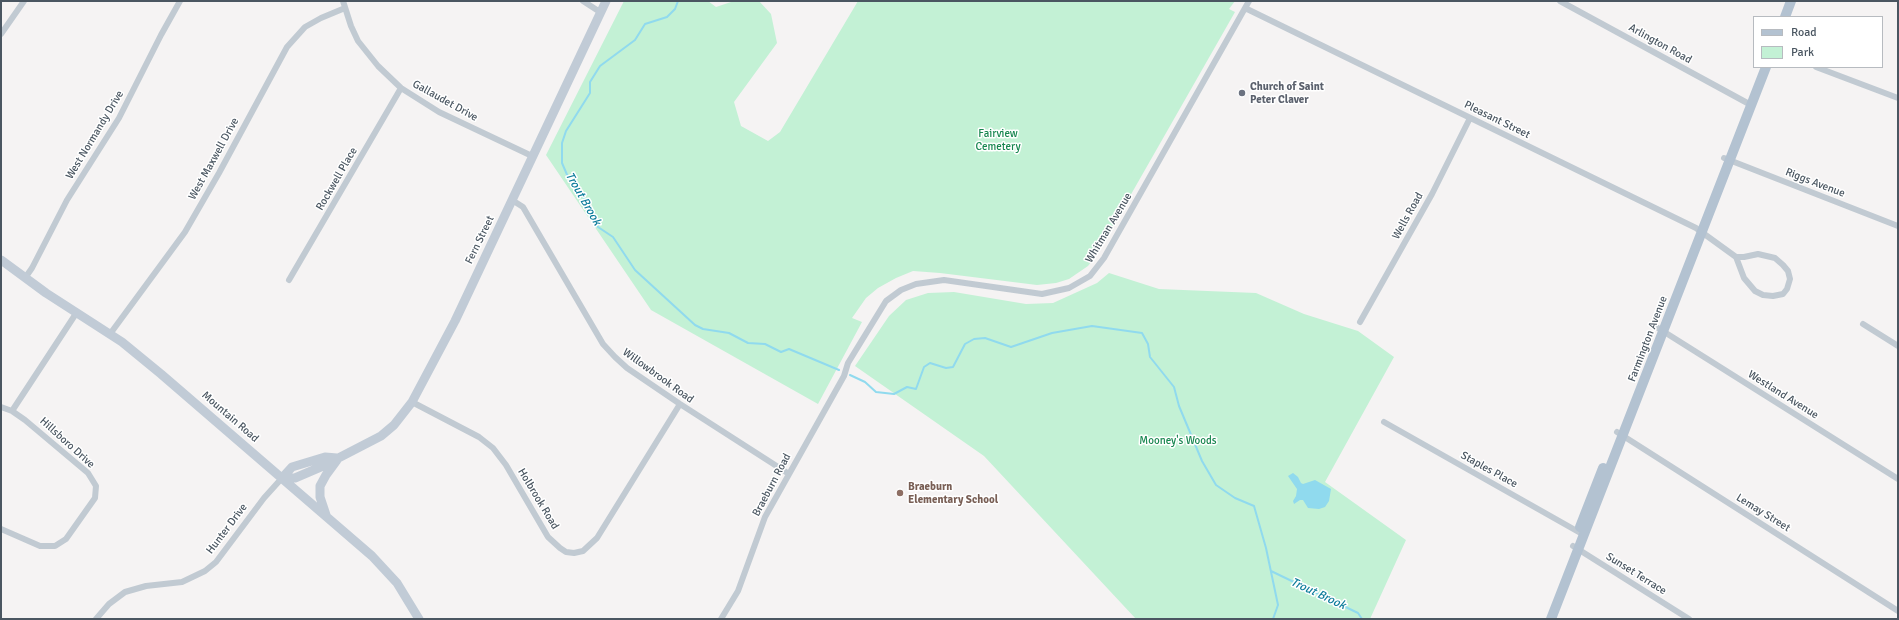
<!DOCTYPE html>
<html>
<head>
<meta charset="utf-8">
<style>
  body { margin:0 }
  #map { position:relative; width:1899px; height:620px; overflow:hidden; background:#f5f3f3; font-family:Signika,sans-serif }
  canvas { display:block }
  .frame { position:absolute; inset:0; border:2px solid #4a5661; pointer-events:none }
  .legend { position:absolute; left:1753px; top:16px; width:130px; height:52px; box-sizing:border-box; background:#fff; border:1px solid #b7bbc0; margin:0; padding:5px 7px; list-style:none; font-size:12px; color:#4a5661 }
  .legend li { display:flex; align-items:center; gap:8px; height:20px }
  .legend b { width:20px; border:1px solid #b7bbc0 }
</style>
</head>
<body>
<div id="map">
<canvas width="1899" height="620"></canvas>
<div class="frame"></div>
<ul class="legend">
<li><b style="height:5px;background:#b3c2d1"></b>Road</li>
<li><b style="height:11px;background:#c3f1d5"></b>Park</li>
</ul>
</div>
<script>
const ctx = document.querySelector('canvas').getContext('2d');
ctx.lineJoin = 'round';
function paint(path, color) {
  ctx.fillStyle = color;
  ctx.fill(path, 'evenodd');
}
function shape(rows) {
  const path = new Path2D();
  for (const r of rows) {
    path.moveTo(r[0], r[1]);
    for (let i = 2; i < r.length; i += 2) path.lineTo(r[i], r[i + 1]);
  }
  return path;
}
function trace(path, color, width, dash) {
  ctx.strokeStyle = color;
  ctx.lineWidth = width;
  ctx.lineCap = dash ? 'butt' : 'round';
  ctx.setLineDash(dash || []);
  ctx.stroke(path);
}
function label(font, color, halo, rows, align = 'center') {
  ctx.font = font + ' Signika,sans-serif';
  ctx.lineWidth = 3;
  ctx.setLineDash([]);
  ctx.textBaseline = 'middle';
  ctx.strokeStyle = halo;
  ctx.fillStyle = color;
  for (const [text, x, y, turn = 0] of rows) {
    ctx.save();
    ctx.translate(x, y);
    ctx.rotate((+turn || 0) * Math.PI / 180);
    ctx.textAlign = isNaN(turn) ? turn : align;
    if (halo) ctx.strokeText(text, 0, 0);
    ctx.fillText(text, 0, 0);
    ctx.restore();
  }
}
const green = shape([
  [624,1,708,1,716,7,734,1,759,1,771,14,777,43,734,102,741,126,768,141,780,132,858,1,1235,1,1229,9,1235,12,1097,254,1088,266,1069,279,1056,283,1037,285,940,273,913,271,896,278,878,288,866,298,852,318,862,322,818,404,651,310,546,155],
  [1109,273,1159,289,1256,293,1304,314,1358,331,1394,357,1325,482,1406,540,1370,619,1136,619,984,456,855,366,889,316,906,300,928,293,954,292,1026,304,1053,303,1097,283]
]);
const water = shape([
  [1293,473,1298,477,1301,483,1303,484,1315,480,1331,489,1329,501,1325,507,1319,509,1308,508,1303,500,1300,500,1294,504,1293,501,1296,496,1297,489,1288,476]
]);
const stream = shape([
  [678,1,675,9,667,17,645,24,635,40,600,66,590,82,590,93,566,131,562,143,562,163,568,177,587,202,587,208,598,227,613,237,635,270,695,325,703,329,729,333,748,343,765,344,781,352,789,349,839,370],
  [850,375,865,382,876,392,894,394,907,387,916,389,924,367,930,363,946,368,953,367,965,344,974,339,985,338,1011,347,1052,333,1092,326,1142,333,1148,344,1150,357,1174,387,1179,406,1202,461,1216,485,1235,498,1254,506,1266,548,1278,605,1273,619],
  [1271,571,1358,613,1362,619]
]);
const street = shape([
  [343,1,351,26,358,41,378,66,401,88,439,112,532,156],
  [583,1,600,12],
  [1560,1,1751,105],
  [1245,8,1696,228,1736,257,1744,257,1758,254,1775,258,1783,265,1788,271,1790,279,1787,289,1783,294,1773,296,1763,295,1755,291,1744,278,1736,257],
  [1,34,24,1],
  [1816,67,1898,98],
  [1724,158,1898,226],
  [512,200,523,207,603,344,615,357,627,368,680,404,789,474],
  [25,278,32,268,67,200,119,118,161,35,180,1],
  [289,280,401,88],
  [1360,322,1432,194,1470,118],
  [1863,324,1898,346],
  [1658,328,1898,479],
  [110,334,185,232,219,173,287,47,305,27,321,18,345,8],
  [412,402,479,437,493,448,506,465,548,537,560,548,566,552,574,553,583,551,597,538,680,404],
  [1,407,12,411,25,420,88,473,96,486,95,498,66,539,55,546,40,546,1,529],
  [12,411,77,312],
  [1384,422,1584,535],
  [1617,432,1898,611],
  [1573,546,1689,619],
  [96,619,109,604,125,592,146,586,182,582,205,571,216,562,264,498,282,478],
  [721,619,738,591,765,517,844,376,848,363,886,301,901,290,916,284,944,280,1042,294,1069,288,1090,276,1104,258,1249,1]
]);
const secondary = shape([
  [1,260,46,293,122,342,161,374,372,556,397,583,419,619],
  [282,478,295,478,323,466,381,436,394,425,412,402,455,321,606,1],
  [282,478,292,467,325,457,337,458],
  [326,515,320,497,320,486,326,475,337,460]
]);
const primary = shape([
  [1785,17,1791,1],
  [1580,527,1603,468],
  [1551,619,1766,67]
]);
const markers = [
  [1242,93,4,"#6b7280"],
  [900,493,4,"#8d6e63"]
];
const streetNames = [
  ["Arlington Road",1660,44,29],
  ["Gallaudet Drive",445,101,29],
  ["Pleasant Street",1497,120,26],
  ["West Normandy Drive",95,135,-59],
  ["West Maxwell Drive",214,159,-61],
  ["Rockwell Place",337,179,-60],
  ["Riggs Avenue",1815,183,21],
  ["Wells Road",1408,216,-61],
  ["Whitman Avenue",1109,228,-59],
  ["Fern Street",480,240,-64],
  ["Farmington Avenue",1648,339,-69],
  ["Willowbrook Road",658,376,36],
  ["Westland Avenue",1783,395,32],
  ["Mountain Road",230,417,41],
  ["Hillsboro Drive",67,443,42],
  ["Staples Place",1489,470,29],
  ["Braeburn Road",772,485,-62],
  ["Holbrook Road",538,499,59],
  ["Lemay Street",1763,513,32],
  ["Hunter Drive",227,529,-53],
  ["Sunset Terrace",1636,574,32]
];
const worshipNames = [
  ["Church of Saint",1250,87],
  ["Peter Claver",1250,100]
];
const parkNames = [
  ["Fairview",998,134],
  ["Cemetery",998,147],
  ["Mooney's Woods",1178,441]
];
const educationNames = [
  ["Braeburn",908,487],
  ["Elementary School",908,500]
];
const waterNames = [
  ["Trout Brook",583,199,60],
  ["Trout Brook",1318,594,25]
];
paint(green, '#c3f1d5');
paint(water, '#90daee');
trace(stream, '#90daee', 2);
trace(street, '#c1cad2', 6);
trace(secondary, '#c1cbd6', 9);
trace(primary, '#b3c2d1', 10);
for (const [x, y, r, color] of markers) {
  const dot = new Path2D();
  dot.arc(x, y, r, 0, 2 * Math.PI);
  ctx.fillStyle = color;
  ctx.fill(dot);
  trace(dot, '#fff', 1.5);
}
label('11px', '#4a5661', '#fff', streetNames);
label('bold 11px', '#5b616d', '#fff', worshipNames, 'left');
label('11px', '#17864f', '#fff', parkNames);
label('bold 11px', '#785e54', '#fff', educationNames, 'left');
label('italic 12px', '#0c7c9b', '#fff', waterNames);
</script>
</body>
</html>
